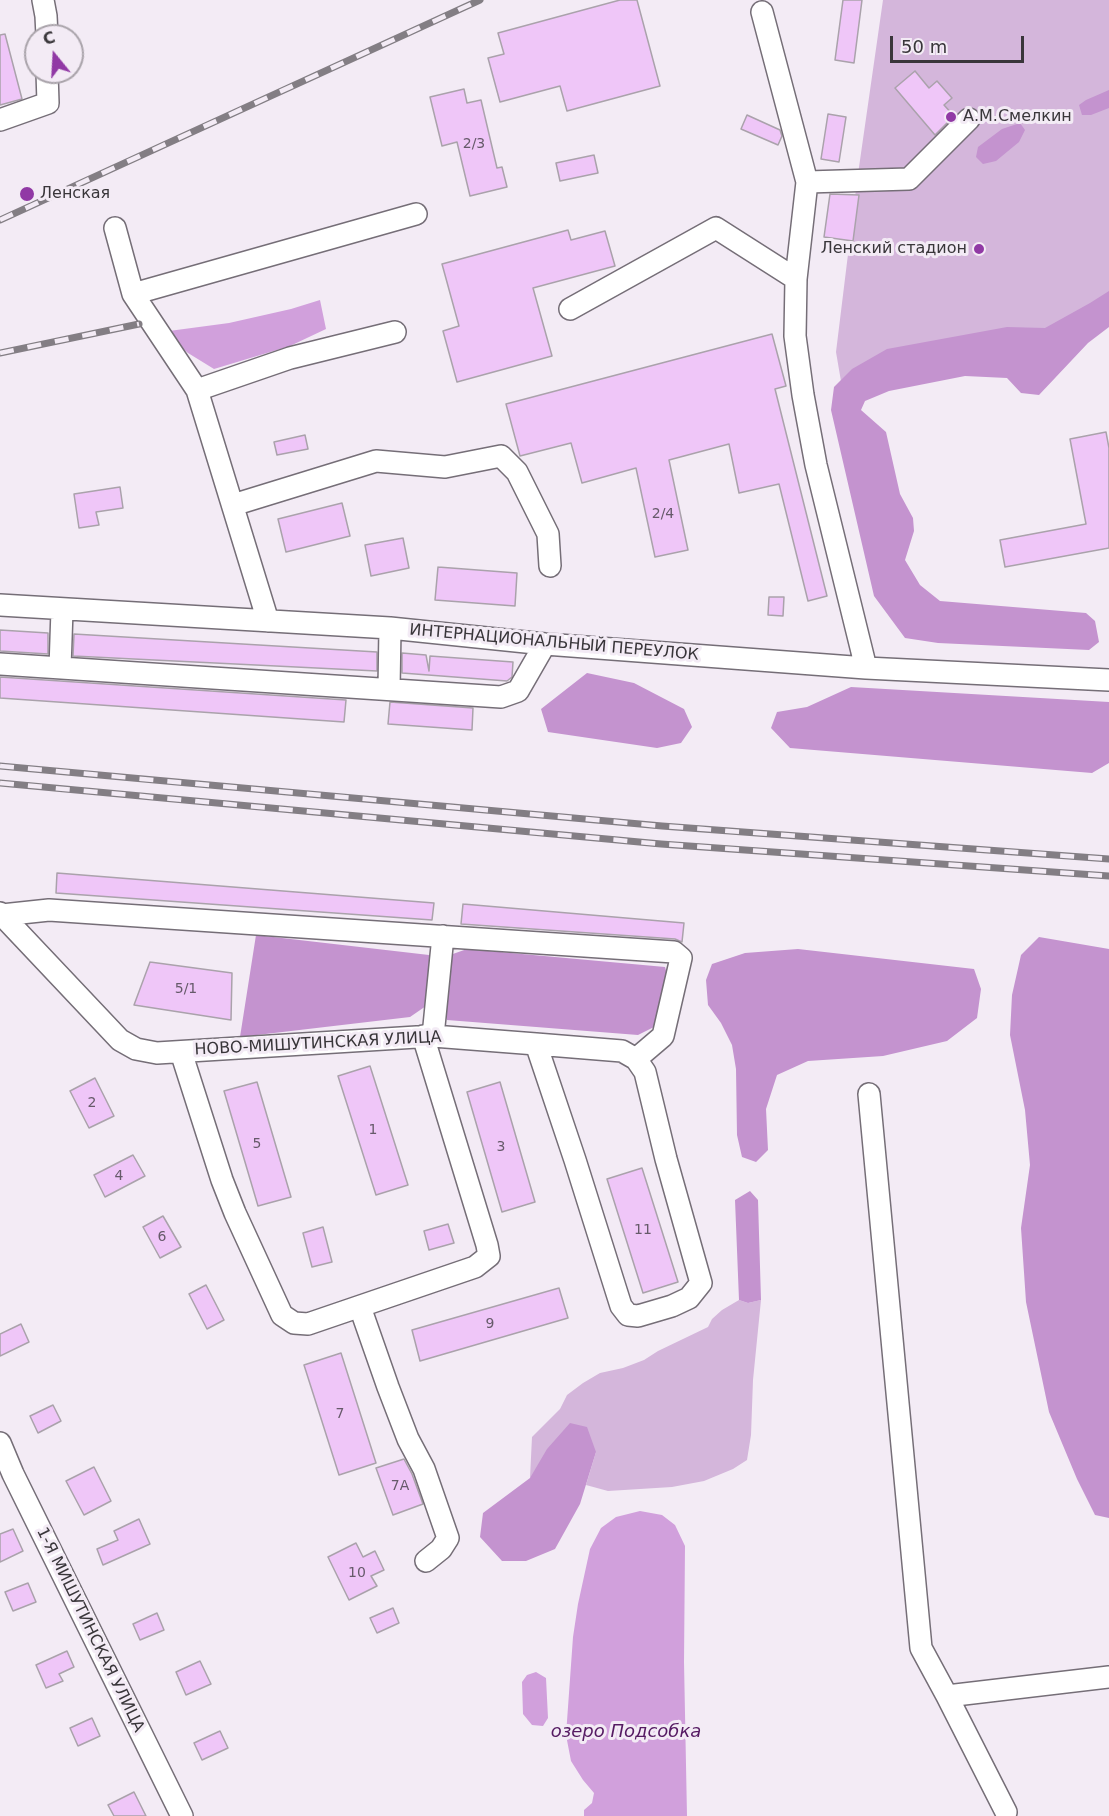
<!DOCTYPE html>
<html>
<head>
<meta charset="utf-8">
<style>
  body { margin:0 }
  #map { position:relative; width:1109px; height:1816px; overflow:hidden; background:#f3ebf5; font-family:"DejaVu Sans",sans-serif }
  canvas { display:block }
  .north { position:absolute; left:24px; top:24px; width:60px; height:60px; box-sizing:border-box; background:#f3ebf5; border:2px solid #a9a3aa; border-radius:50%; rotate:342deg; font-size:16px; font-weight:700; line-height:24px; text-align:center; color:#39363a }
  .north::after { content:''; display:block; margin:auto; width:21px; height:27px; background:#9139a5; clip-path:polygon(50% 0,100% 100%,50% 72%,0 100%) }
  .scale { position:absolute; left:890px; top:36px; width:134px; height:27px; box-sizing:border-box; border:3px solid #39363a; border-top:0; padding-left:8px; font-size:18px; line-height:21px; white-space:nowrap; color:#39363a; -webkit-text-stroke:4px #f3ebf5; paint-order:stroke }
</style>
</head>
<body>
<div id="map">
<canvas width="1109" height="1816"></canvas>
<div class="north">С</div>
<div class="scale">50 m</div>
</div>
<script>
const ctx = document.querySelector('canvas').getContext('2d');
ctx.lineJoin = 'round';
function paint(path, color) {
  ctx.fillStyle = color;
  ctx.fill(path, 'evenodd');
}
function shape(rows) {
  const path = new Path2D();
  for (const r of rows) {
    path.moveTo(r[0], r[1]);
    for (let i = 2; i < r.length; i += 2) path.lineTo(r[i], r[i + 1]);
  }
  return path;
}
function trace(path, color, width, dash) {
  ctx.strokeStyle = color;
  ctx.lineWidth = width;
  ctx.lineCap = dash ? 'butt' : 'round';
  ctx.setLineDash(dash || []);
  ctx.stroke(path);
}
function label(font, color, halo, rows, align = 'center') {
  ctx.font = font + ' "DejaVu Sans",sans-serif';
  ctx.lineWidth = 6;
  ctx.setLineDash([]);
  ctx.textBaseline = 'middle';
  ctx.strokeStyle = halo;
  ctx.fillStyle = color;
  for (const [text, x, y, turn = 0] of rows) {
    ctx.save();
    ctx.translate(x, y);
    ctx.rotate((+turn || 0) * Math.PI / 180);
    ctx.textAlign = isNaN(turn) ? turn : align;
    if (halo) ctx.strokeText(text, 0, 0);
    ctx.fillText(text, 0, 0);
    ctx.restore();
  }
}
const green = shape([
  [883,0,1109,0,1109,316,843,393,836,352,857,181],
  [739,1300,748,1303,761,1300,753,1380,751,1435,747,1460,733,1469,704,1481,672,1487,608,1491,586,1485,596,1452,530,1478,532,1437,560,1409,567,1395,583,1383,600,1373,623,1368,644,1360,658,1351,708,1327,712,1319,722,1310]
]);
const forest = shape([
  [1109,90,1109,108,1091,115,1082,115,1079,105,1086,100],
  [1020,123,1025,130,1019,142,996,161,983,164,976,157,978,147,1002,129],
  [1109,291,1109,327,1088,343,1039,395,1021,393,1007,378,965,376,889,391,865,401,861,410,886,432,900,494,913,518,914,531,905,560,920,585,940,601,1086,613,1095,621,1099,642,1089,650,938,643,905,638,874,596,831,410,834,387,852,369,887,349,1007,327,1045,328,1090,303],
  [587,673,634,683,684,709,692,727,681,743,657,748,548,732,541,709],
  [851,687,1109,702,1109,763,1092,773,790,748,771,728,777,712,807,707],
  [256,935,429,955,434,971,426,1006,410,1017,240,1037],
  [1039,937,1109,949,1109,1518,1095,1515,1077,1479,1049,1412,1026,1302,1021,1228,1030,1165,1025,1110,1010,1035,1012,995,1021,955],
  [467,949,665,967,668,977,654,1027,638,1035,447,1020,443,1004,450,955],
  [798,949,974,969,981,989,977,1018,947,1041,883,1056,808,1061,777,1075,766,1109,768,1150,756,1162,742,1157,737,1135,736,1069,732,1045,721,1023,708,1005,706,980,712,964,745,953],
  [750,1191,758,1200,761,1300,748,1303,739,1300,735,1200],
  [570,1423,587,1427,596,1452,580,1504,555,1549,526,1561,502,1561,480,1537,483,1513,530,1478,547,1449]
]);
const water = shape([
  [320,300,326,329,290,346,214,369,188,353,172,339,169,331,229,323,291,309],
  [640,1511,662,1515,675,1525,685,1546,684,1662,687,1816,584,1816,584,1810,592,1803,594,1793,583,1780,571,1761,566,1735,573,1637,578,1604,590,1549,601,1528,616,1517],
  [536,1672,546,1678,548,1718,543,1726,532,1725,523,1714,522,1682,527,1675]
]);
const building = shape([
  [620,0,637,0,660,86,567,111,560,86,500,102,488,58,504,54,498,33,620,0],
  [843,0,862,0,854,63,835,60,843,0],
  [5,34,22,99,0,105,0,35,5,34],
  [915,71,929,88,937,81,952,98,944,105,954,116,935,135,895,88,915,71],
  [464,89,467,103,481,100,497,168,502,167,507,187,470,196,457,142,442,146,430,97,464,89],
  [828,114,846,117,839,162,821,159,828,114],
  [747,115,780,130,782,136,778,145,741,129,747,115],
  [594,155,598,173,560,181,556,163,594,155],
  [830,194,859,195,853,241,824,237,830,194],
  [568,230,571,240,605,231,615,266,533,288,552,356,457,382,443,331,459,326,442,264,568,230],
  [772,334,786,386,775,389,827,596,808,601,779,484,739,493,729,444,669,460,688,550,655,557,636,468,582,483,571,443,520,456,506,404,772,334],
  [1106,432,1109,448,1109,548,1005,567,1000,540,1086,524,1070,439,1106,432],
  [305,435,308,449,277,455,274,442,305,435],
  [120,487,123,508,96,512,99,525,79,528,74,494,120,487],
  [342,503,350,536,286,552,278,519,342,503],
  [403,538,409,568,371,576,365,545,403,538],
  [438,567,517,573,515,606,435,600,438,567],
  [769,597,784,597,783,616,768,615,769,597],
  [0,630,48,633,48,654,0,651,0,630],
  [74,634,377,652,377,671,73,656,74,634],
  [402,653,426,655,429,671,430,656,513,662,512,677,507,681,402,673,402,653],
  [0,677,346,700,344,722,0,698,0,677],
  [390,702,473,708,472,730,388,724,390,702],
  [57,873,434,903,432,920,56,893,57,873],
  [463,904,684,923,682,942,675,939,461,924,463,904],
  [150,962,232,973,231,1020,134,1005,150,962],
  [370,1066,408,1185,376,1195,338,1076,370,1066],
  [95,1078,114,1116,89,1128,70,1091,95,1078],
  [257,1082,291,1197,258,1206,224,1091,257,1082],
  [500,1082,535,1202,502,1212,467,1092,500,1082],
  [133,1155,145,1176,105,1197,94,1175,133,1155],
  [642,1168,678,1282,643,1293,607,1179,642,1168],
  [163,1216,181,1247,160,1258,143,1227,163,1216],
  [448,1224,454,1243,429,1250,424,1231,448,1224],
  [323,1227,332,1262,312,1267,303,1233,323,1227],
  [206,1285,224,1320,207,1329,189,1294,206,1285],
  [559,1288,568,1318,420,1361,412,1330,559,1288],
  [21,1324,29,1342,0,1356,0,1334,21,1324],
  [341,1353,376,1463,339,1475,304,1365,341,1353],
  [53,1405,61,1421,38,1433,30,1416,53,1405],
  [404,1459,412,1474,423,1504,393,1515,376,1468,404,1459],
  [94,1467,111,1501,84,1515,66,1481,94,1467],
  [139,1519,150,1544,103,1565,97,1549,118,1540,114,1531,139,1519],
  [13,1529,23,1551,0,1562,0,1534,13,1529],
  [356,1543,363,1557,375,1551,384,1570,371,1576,377,1586,349,1600,328,1557,356,1543],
  [28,1583,36,1602,13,1611,5,1592,28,1583],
  [393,1608,399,1623,377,1633,370,1618,393,1608],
  [157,1613,164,1630,140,1640,133,1624,157,1613],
  [67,1651,74,1667,59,1674,63,1681,46,1688,36,1665,67,1651],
  [200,1661,211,1684,186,1695,176,1672,200,1661],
  [92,1718,100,1736,78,1746,70,1728,92,1718],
  [220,1731,228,1748,202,1760,194,1743,220,1731],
  [134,1792,146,1816,114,1816,108,1805,134,1792]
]);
const minor = shape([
  [43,0,46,16,47,36],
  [762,12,807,182,796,279,795,336,803,395,816,465,866,668],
  [0,120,48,103,47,72],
  [807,182,909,179,969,119],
  [115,228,133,294,197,390],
  [133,294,416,214],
  [570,309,716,228,796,279],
  [233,505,376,461,445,467,501,456,517,472,548,534,550,566],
  [0,605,390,628,545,644,866,668,1109,680],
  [268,621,197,390,290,358,395,332],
  [0,664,501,697,518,691,545,644],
  [60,668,62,610],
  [389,689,390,628],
  [0,913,120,1040,136,1049,157,1053,433,1036,536,1044,622,1051,636,1059,645,1072,666,1159,701,1283,689,1298,672,1306,638,1316,628,1315,621,1306,575,1160,536,1044],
  [2,915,49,910,674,952,681,958,663,1036,636,1059],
  [433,1036,443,936],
  [181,1052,222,1180,235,1213,282,1315,294,1323,308,1324,475,1267,489,1256,487,1245,423,1036],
  [869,1094,921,1648,947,1696],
  [360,1307,388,1387,408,1439,424,1469,448,1538,441,1549,426,1561],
  [0,1443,13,1474,182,1816],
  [1006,1812,947,1696,1109,1677]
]);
const rail = shape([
  [0,220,480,0],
  [0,353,139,324],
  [0,766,662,826,1109,859],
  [0,783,661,844,1109,876]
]);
const markers = [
  [951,117,6,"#9139a5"],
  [27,194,8,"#9139a5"],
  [979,249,6,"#9139a5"]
];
const numberNames = [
  ["2/3",474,144],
  ["2/4",663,514],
  ["5/1",186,989],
  ["2",92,1103],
  ["1",373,1130],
  ["5",257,1144],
  ["3",501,1147],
  ["4",119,1176],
  ["11",643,1230],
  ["6",162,1237],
  ["9",490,1324],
  ["7",340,1414],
  ["7А",400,1486],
  ["10",357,1573]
];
const poiNames = [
  ["А.М.Смелкин",963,117],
  ["Ленская",40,194],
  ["Ленский стадион",967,249,"right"]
];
const streetNames = [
  ["ИНТЕРНАЦИОНАЛЬНЫЙ ПЕРЕУЛОК",554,643,5],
  ["НОВО-МИШУТИНСКАЯ УЛИЦА",318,1044,-3],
  ["1-Я МИШУТИНСКАЯ УЛИЦА",90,1630,64]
];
const waterNames = [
  ["озеро Подсобка",626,1732]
];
paint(green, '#d4b6db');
paint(forest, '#c493cf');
paint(water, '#d1a0dc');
paint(building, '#efc6f8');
trace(building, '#aaa2ab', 1.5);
trace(minor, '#756e77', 24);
trace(minor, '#fff', 21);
trace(rail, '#837e84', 7);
trace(rail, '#f3ebf5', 4.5, [14]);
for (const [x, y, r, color] of markers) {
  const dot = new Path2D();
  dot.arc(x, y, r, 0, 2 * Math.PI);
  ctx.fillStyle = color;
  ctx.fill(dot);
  trace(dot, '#f3ebf5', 2);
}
label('14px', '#665a6a', null, numberNames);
label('16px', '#39363a', '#f3ebf5', poiNames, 'left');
label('16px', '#39363a', '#f3ebf5', streetNames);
label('italic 18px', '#551a62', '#f3ebf5', waterNames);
</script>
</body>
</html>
